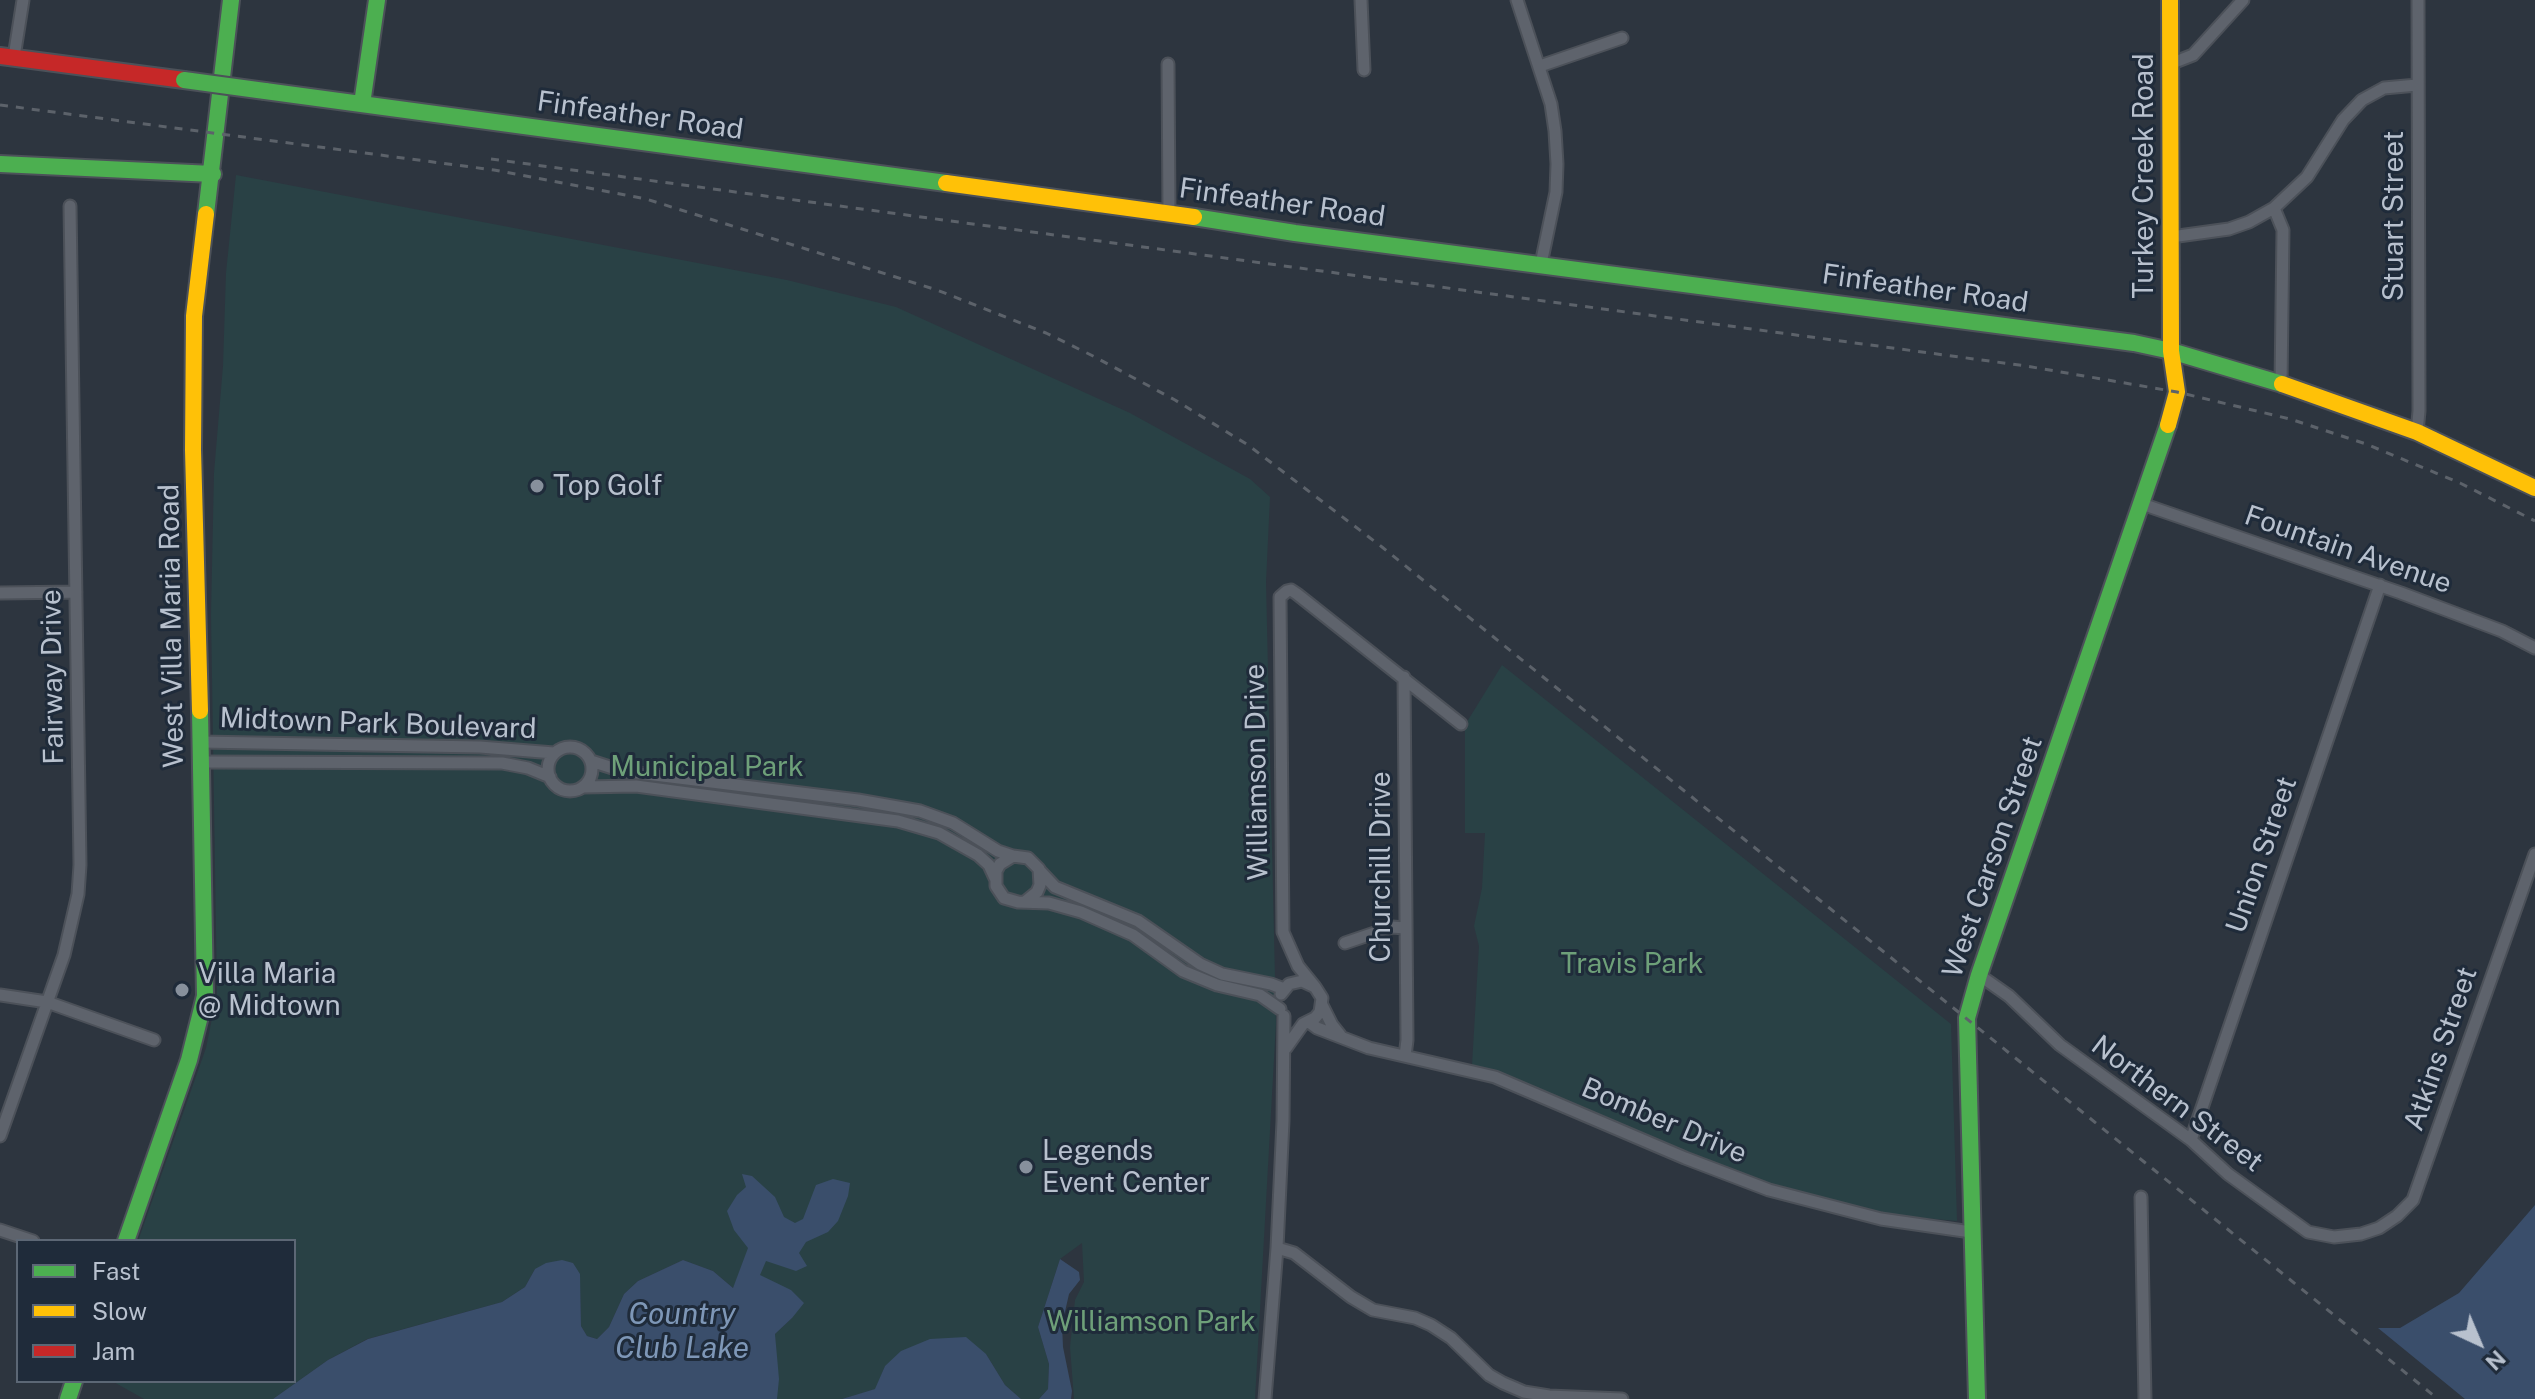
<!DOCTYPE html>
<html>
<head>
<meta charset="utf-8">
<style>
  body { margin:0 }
  #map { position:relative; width:2535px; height:1399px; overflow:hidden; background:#2d353f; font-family:"Public Sans",sans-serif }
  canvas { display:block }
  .legend { position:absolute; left:16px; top:1239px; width:280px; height:144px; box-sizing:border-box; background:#1f2b3a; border:2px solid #5c6775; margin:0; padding:10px 14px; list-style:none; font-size:24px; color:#b8c1ce }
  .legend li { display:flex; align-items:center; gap:16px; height:40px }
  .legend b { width:40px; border:2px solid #5c6775 }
  .north { position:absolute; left:2439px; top:1303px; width:80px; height:80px; -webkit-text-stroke:6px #1f2b3a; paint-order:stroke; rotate:136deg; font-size:22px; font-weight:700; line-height:32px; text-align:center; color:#b8c1ce }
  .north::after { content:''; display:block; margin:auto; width:28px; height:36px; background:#b8c1ce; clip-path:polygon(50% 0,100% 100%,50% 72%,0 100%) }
</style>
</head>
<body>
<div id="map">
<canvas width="2535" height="1399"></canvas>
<ul class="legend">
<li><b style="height:10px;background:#4caf50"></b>Fast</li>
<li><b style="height:10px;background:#ffc107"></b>Slow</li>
<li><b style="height:10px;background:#c62828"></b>Jam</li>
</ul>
<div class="north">N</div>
</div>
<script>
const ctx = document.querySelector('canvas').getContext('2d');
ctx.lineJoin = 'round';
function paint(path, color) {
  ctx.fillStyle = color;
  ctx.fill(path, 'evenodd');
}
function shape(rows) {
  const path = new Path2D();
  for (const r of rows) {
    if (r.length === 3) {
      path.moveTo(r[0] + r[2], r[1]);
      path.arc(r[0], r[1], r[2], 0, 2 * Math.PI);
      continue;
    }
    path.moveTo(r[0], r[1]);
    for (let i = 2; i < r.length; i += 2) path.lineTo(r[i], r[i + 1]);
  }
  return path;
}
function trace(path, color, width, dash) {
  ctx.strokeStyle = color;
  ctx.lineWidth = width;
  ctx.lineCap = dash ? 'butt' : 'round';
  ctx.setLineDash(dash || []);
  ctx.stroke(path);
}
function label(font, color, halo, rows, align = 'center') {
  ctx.font = font + ' "Public Sans",sans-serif';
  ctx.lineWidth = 6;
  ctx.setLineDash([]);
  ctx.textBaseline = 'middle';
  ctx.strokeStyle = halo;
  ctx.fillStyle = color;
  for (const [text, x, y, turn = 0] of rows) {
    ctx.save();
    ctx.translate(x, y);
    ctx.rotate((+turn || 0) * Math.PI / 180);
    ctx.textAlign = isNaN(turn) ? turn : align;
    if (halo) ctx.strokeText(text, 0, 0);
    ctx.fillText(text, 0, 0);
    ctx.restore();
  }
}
const green = shape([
  [236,175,787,280,896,307,1130,413,1250,479,1270,497,1266,582,1276,1023,1255,1399,1074,1399,1070,1347,1075,1300,1084,1282,1082,1243,1060,1259,1038,1327,1049,1364,1048,1389,1039,1399,1021,1399,1005,1385,986,1354,885,1366,876,1389,842,1399,777,1399,775,1334,792,1318,791,1290,741,1273,733,1288,713,1271,683,1260,638,1281,624,1294,609,1327,597,1339,587,1336,581,1326,580,1286,535,1269,525,1287,502,1302,367,1339,328,1360,273,1399,144,1399,112,1381,294,1381,294,1241,138,1241,206,1048,217,994,211,614,214,473,223,366,226,273],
  [1502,665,1951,1024,1957,1221,1881,1214,1770,1185,1472,1065,1479,946,1474,926,1482,888,1485,833,1465,833,1465,725]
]);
const water = shape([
  [742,1174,752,1176,775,1197,784,1217,795,1223,803,1219,816,1185,833,1179,850,1183,848,1196,838,1221,828,1232,806,1242,799,1253,807,1266,796,1271,766,1261,760,1275,791,1290,804,1303,792,1318,775,1334,779,1379,777,1399,273,1399,328,1360,368,1339,502,1302,525,1287,535,1269,546,1263,562,1260,573,1263,580,1274,581,1326,587,1336,597,1339,609,1327,624,1294,638,1281,683,1260,713,1271,733,1288,748,1248,734,1230,727,1211,737,1195,746,1187],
  [2535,1205,2535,1399,2465,1399,2378,1328,2400,1328,2459,1293],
  [1060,1259,1079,1272,1080,1280,1069,1294,1062,1325,1063,1347,1072,1391,1071,1399,1039,1399,1048,1389,1049,1364,1038,1327],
  [966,1337,986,1354,1005,1385,1021,1399,842,1399,875,1389,885,1366,901,1351,930,1339]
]);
const street = shape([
  [1361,0,1364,70],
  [1517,0,1551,104,1555,131,1557,164,1556,192,1541,264],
  [14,57,23,0],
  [1168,64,1169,213],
  [2170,64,2193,55,2243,0],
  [1540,66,1622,38],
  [2274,208,2283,230,2281,384],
  [2171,237,2229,229,2249,222,2274,208,2307,177,2343,120,2362,100,2384,88,2417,85],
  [2417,432,2419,411,2418,0],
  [2142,504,2401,593,2502,631,2535,648],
  [0,593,76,592],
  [1404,677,1407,1040,1405,1056],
  [201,742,480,747,554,753],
  [570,769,22],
  [591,761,622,771,858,800,920,811,953,823,998,851,1013,856],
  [201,762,502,763,528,768,550,777],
  [583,787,636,786,898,821,939,833,978,855,989,865,995,878],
  [1040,871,1055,887,1138,921,1200,964,1222,974,1271,984,1284,989],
  [1026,901,1037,892,1040,885,1039,869,1028,858,1013,856,1000,864,996,871,996,886,1004,898,1018,902,1049,903,1081,912,1133,935,1183,971,1217,985,1260,995,1280,1009],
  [1345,943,1392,927,1405,928],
  [1979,975,2009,996,2060,1045,2191,1140,2228,1174,2308,1232,2334,1237,2361,1234,2379,1228,2397,1216,2413,1200,2535,854],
  [1315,987,1298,966,1283,932,1280,597,1287,591,1291,590,1297,594,1461,724],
  [1281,994,1289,984,1302,981,1315,987,1322,998,1320,1012,1315,1018,1303,1024,1286,1048],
  [0,995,47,1002,154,1040],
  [1322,1005,1332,1025,1340,1035],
  [1309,1022,1317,1028,1369,1048,1495,1077,1685,1158,1769,1190,1881,1219,1971,1232],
  [0,1136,64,955,78,894,80,865,70,206],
  [2191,1140,2380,585],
  [2141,1197,2145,1399],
  [0,1230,33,1241],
  [1277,1248,1294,1253,1351,1297,1373,1310,1415,1318,1431,1325,1451,1338,1489,1375,1503,1383,1524,1392,1549,1396,1622,1399],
  [1265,1399,1277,1248,1283,1121,1284,1016]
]);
const fast = shape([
  [265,91,946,183],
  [362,104,377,0],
  [0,164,213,174],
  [206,214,231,0],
  [1194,217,1295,233,2134,343,2171,351,2282,384],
  [126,1241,189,1060,205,996,200,711],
  [68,1399,74,1381],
  [1977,1399,1967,1018,1979,975,2168,425]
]);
const slow = shape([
  [946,183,1194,217],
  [2282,384,2417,432,2535,488],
  [2168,425,2177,392,2171,351,2170,0],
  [200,711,193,450,194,316,206,214]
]);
const jam = shape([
  [0,56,184,80]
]);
const rail = shape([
  [0,105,494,170,646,199,937,290,1046,333,1093,356,1175,400,1248,445,1382,547,2438,1399],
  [491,159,2026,366,2177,392,2290,419,2366,444,2460,483,2535,521]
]);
const fastBridge = shape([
  [184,80,265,91]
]);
const markers = [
  [537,486,8,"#87909c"],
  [182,990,8,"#87909c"],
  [1026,1167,8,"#87909c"]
];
const streetNames = [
  ["Finfeather Road",640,116,8],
  ["Turkey Creek Road",2144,176,-90],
  ["Finfeather Road",1282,203,8],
  ["Stuart Street",2394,216,-90],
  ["Finfeather Road",1925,289,8],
  ["Fountain Avenue",2348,550,19],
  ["West Villa Maria Road",172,626,-91],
  ["Fairway Drive",53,677,-91],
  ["Midtown Park Boulevard",378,724,2],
  ["Williamson Drive",1257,772,-91],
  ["Union Street",2262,855,-71],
  ["West Carson Street",1993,857,-71],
  ["Churchill Drive",1381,867,-90],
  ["Atkins Street",2441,1049,-71],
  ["Northern Street",2177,1104,37],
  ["Bomber Drive",1664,1121,23]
];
const poiNames = [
  ["Top Golf",553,486],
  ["Villa Maria",198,974],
  ["@ Midtown",198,1006],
  ["Legends",1042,1151],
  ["Event Center",1042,1183]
];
const parkNames = [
  ["Municipal Park",707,767],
  ["Travis Park",1632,964],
  ["Williamson Park",1151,1322]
];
const waterNames = [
  ["Country",682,1315],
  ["Club Lake",682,1349]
];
paint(green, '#294145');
paint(water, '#3a4e6b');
trace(street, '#4c5159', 15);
trace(fast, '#4c5159', 20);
trace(slow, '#4c5159', 20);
trace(jam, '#4c5159', 20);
trace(street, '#5e636c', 11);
trace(fast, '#4caf50', 16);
trace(slow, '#ffc107', 16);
trace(jam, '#c62828', 16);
trace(rail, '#5c626a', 3, [8, 8]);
trace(fastBridge, '#4c5159', 20, []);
trace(fastBridge, '#4caf50', 16);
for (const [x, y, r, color] of markers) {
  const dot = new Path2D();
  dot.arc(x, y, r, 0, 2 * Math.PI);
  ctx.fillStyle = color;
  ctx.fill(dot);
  trace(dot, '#1f2b3a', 3);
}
label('28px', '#b8c1ce', '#1f2b3a', streetNames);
label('28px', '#b8c1ce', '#1f2b3a', poiNames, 'left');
label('28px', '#6ea079', '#1f2b3a', parkNames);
label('italic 30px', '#7e97b7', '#1f2b3a', waterNames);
</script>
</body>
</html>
